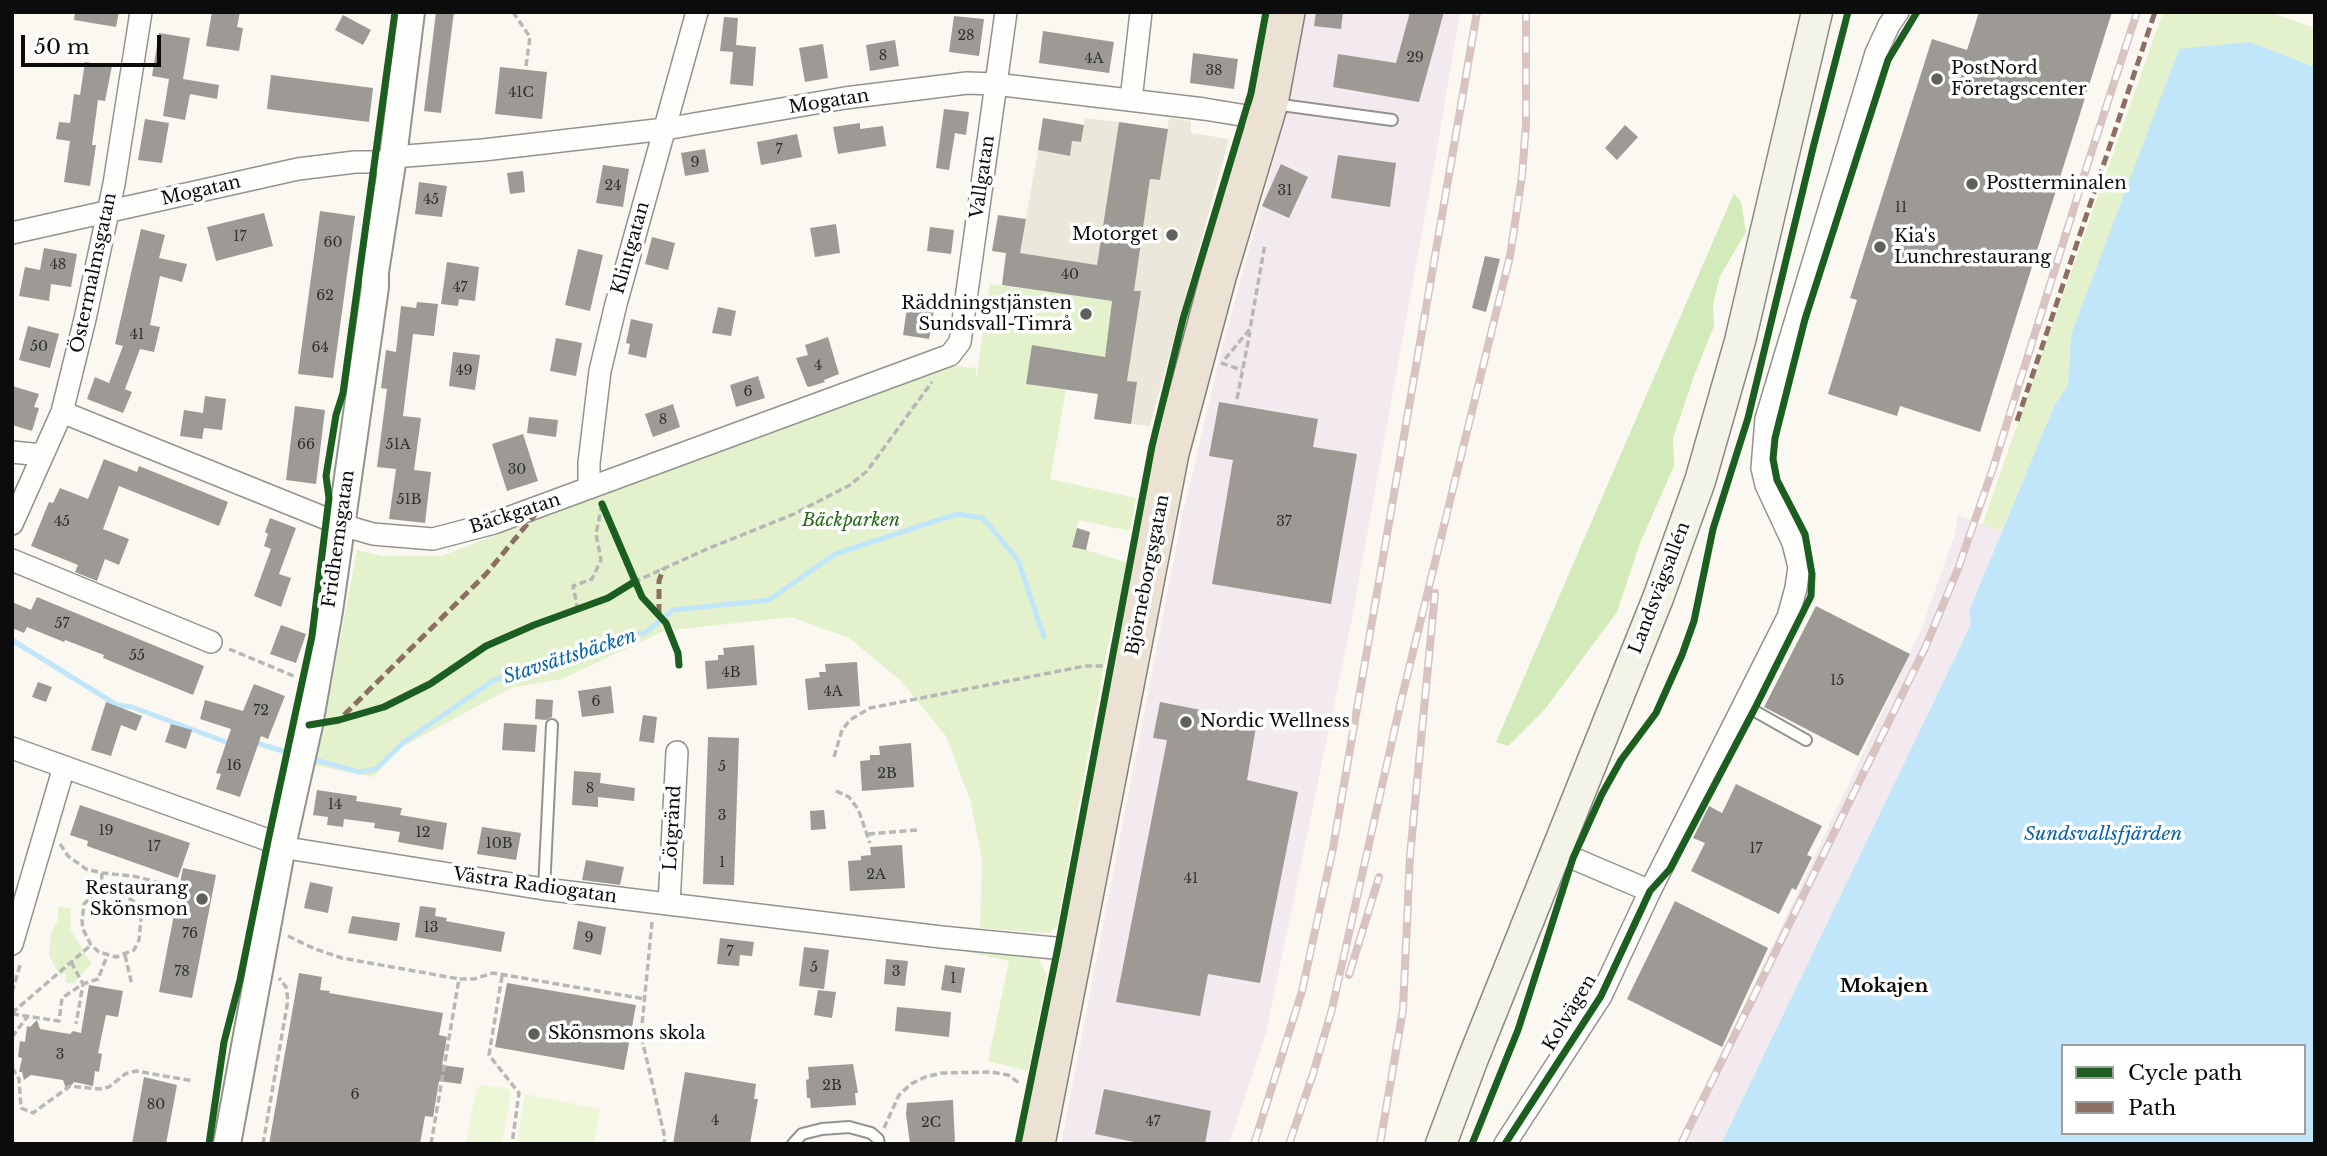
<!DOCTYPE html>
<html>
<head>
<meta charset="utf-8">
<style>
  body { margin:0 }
  #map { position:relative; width:2327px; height:1156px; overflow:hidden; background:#faf8f0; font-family:"Libre Baskerville",serif }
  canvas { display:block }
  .frame { position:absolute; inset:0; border:14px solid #0c0c0c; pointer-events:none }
  .legend { position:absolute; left:2061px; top:1044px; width:245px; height:91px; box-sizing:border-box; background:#fff; border:2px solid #9e9e9e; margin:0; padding:9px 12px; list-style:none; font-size:21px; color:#0c0c0c }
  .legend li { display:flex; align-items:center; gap:14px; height:35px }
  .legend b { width:35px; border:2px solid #9e9e9e }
  .scale { position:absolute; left:21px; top:35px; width:140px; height:32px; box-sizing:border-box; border:4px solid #0c0c0c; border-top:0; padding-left:9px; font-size:21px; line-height:24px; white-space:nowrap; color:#0c0c0c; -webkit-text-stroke:5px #fff; paint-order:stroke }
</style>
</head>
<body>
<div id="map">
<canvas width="2327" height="1156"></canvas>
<div class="frame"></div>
<ul class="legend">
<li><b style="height:9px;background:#1b5e20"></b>Cycle path</li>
<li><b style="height:9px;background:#8d6e63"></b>Path</li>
</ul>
<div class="scale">50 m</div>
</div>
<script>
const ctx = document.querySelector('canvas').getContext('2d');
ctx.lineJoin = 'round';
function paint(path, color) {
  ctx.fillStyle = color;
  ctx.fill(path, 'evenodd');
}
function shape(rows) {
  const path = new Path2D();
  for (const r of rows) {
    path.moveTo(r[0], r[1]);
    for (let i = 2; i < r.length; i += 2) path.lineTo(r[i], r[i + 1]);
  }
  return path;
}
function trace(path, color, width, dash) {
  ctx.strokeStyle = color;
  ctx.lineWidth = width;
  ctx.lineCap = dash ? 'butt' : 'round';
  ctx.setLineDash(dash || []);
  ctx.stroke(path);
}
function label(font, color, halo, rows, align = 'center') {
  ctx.font = font + ' "Libre Baskerville",serif';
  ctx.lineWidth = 7;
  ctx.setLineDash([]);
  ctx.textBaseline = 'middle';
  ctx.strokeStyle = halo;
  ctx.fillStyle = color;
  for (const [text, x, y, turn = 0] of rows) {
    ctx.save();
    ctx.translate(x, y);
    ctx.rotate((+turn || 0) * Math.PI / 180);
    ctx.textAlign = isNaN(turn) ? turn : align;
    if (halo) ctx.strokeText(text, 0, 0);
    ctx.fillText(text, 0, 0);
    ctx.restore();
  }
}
const industrial = shape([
  [1302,12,1460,12,1436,155,1351,623,1266,1033,1229,1144,1061,1144,1181,522,1222,348,1282,131],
  [1957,515,2002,531,1969,611,1971,624,1721,1144,1676,1144,1723,1051,1922,628,1956,531]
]);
const green = shape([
  [2163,12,2269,12,2315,28,2315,67,2250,42,2071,334,2068,385,2054,406,2002,531,1982,525],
  [990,284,1112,301,1102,377,1096,355,1032,345,1026,384,1066,390,1050,479,1136,498,1130,531,1079,520,1072,546,1129,563,1107,649,1057,926,1049,933,980,928,982,859,970,799,946,736,900,680,849,638,791,617,664,631,562,679,511,688,400,748,373,777,312,765,331,688,357,550,382,556,442,556,605,491,954,366,976,368,976,379],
  [58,907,70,908,71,931,92,964,78,977,76,982,70,984,65,981,66,973,60,975,49,956,51,933,58,920],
  [928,943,1037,955,1047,976,1028,1071,988,1061,1009,961]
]);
const forest = shape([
  [1734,193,1741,202,1746,232,1720,276,1713,305,1714,326,1694,376,1673,438,1674,466,1640,543,1617,612,1545,709,1508,746,1496,742]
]);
const pitch = shape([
  [481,1085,508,1088,511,1094,502,1144,466,1144,476,1089],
  [525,1094,600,1109,594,1144,517,1144]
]);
const plaza = shape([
  [1085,118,1119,122,1097,265,1020,253,1038,150,1069,156,1072,141,1081,142],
  [1169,118,1191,121,1191,133,1229,139,1150,426,1131,424,1136,383,1127,381,1140,291,1134,291,1150,179,1160,180]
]);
const water = shape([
  [2250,42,2315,67,2315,1144,1721,1144,1971,624,1969,611,2054,406,2068,385,2071,335,2179,49],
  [2063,1046,2304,1046,2304,1133,2063,1133]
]);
const stream = shape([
  [12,640,117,705,132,707,226,742,233,742],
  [253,742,283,751],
  [316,760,359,772,376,769,404,742,494,680,562,662,635,634,645,633,673,610,769,600,835,554,957,514,983,518,1018,560,1044,637]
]);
const building = shape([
  [75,12,119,12,116,27,74,20],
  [212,12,240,12,237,27,243,28,239,51,206,46],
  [436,12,454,12,441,113,424,111],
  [1316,12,1343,12,1341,29,1314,26],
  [1410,12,1444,12,1419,102,1333,87,1338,54,1396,63],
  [1979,12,2112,12,1980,432,1900,406,1897,416,1828,394,1857,300,1850,298,1932,39,1967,50],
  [343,15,371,30,363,45,335,30],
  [954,16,984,19,979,56,949,52],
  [724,17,738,18,736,45,756,47,753,86,730,84,733,52,720,51],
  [1043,31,1114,42,1109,73,1039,63],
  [159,33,190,38,183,79,219,85,217,99,190,94,185,120,163,116,169,79,152,76],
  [895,40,899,66,870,71,866,45],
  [823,44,828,78,805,82,799,48],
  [1193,53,1238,59,1234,89,1190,83],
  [85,62,112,66,105,101,98,100,92,145,96,145,90,186,64,182,70,141,56,139,59,122,70,123,74,94,80,95],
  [500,67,547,72,542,119,495,114],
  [271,75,373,88,369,122,267,109],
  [944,109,969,112,966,135,955,133,949,170,936,168],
  [1043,118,1084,125,1081,142,1072,141,1070,156,1038,150],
  [145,119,169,123,162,163,138,160],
  [1119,122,1168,129,1160,180,1150,179,1134,291,1141,291,1127,381,1137,382,1131,424,1094,419,1098,394,1026,384,1032,345,1105,357,1112,301,1002,285,1006,253,992,251,998,215,1026,219,1020,253,1097,265],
  [860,123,860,129,883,126,886,146,838,154,833,127],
  [1625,125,1638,137,1617,160,1605,148],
  [797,134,802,157,761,165,757,142],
  [705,149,709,172,685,176,681,153],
  [1338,155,1396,163,1390,207,1331,198],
  [1281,164,1308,177,1289,218,1262,206],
  [603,165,629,169,623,207,596,203],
  [523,171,525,192,510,194,507,173],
  [419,182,447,186,442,217,415,214],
  [320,211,355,216,333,378,298,374],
  [264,213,273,246,216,261,207,227],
  [836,224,840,253,815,257,810,228],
  [930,227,954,230,951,254,927,251],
  [141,229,165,235,159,258,187,264,182,282,160,276,150,325,160,327,154,352,140,349,125,389,132,392,123,413,87,399,95,377,109,383,123,346,115,344],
  [652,237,675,243,668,270,645,264],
  [44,248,77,254,71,287,51,284,49,301,19,296,25,267,40,270],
  [578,249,603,255,590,311,565,305],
  [1485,256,1500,259,1486,312,1472,308],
  [447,262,479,267,475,301,459,299,458,306,441,304],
  [908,301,935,305,929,339,903,335],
  [417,302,438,304,434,336,413,334,403,416,421,418,414,470,431,472,425,523,389,519,396,469,377,467,387,389,381,388,386,350,396,352,401,306,416,308],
  [718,307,736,311,731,336,712,333],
  [631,319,653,324,646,358,628,354,630,344,626,343],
  [28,326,59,334,50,368,19,360],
  [828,337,839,374,824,380,825,382,809,387,807,386,796,358,808,355,805,345],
  [556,338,582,343,576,376,550,371],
  [453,352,480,355,475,390,449,386],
  [758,376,765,398,736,407,730,385],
  [12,386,39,394,34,407,39,408,32,431,12,425],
  [205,396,226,399,222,430,204,428,202,439,180,436,184,410,203,413],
  [1219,402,1318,419,1313,447,1357,454,1331,604,1212,584,1233,460,1209,456],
  [673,404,680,427,653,437,645,414],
  [295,406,325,410,316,484,286,480],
  [529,417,558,420,556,437,527,433],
  [523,434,538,481,507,491,492,444],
  [104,459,137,472,139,466,228,502,219,526,119,486,103,529,129,539,119,565,105,559,97,581,75,572,78,565,31,546,49,502,53,503,60,488,88,499],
  [270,518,296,528,279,574,291,578,281,607,254,596,271,549,264,546,268,534,265,532],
  [1077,528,1090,532,1086,550,1072,547],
  [37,597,204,666,193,695,103,658,104,655,65,640,64,642,27,627,24,633,12,628,12,602,31,610],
  [1816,606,1910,654,1858,756,1764,707],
  [281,625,306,634,296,663,270,654],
  [754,645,757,685,707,689,705,661,718,660,718,655,724,655,723,648],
  [857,662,860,706,808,710,805,679,820,677,819,672,826,672,825,664],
  [38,682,52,687,46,702,32,697],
  [254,684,285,696,268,739,261,736,240,797,216,789,221,774,216,773,231,729,200,719,205,700,243,711],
  [611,686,614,713,582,717,578,691],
  [536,699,553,700,552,717,546,720,535,719],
  [106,702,142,716,136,731,121,725,111,756,91,750],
  [1160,702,1257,721,1247,780,1298,792,1260,983,1208,974,1200,1016,1116,1002,1167,740,1153,738],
  [643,715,657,717,654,743,639,741],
  [504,723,537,725,535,752,502,750],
  [171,724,192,730,186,749,165,742],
  [708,737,739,738,734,885,703,884],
  [911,743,914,787,862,791,860,761,870,760,870,755,880,755,879,746],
  [574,771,601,773,600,783,635,788,634,801,598,797,598,807,572,805],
  [1736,784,1822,826,1807,855,1812,857,1796,890,1792,888,1779,914,1691,871,1705,843,1693,838,1709,806,1722,813],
  [317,790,357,796,356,801,402,808,400,815,447,823,443,850,398,842,400,832,374,828,375,823,344,819,343,827,327,825,328,817,313,815],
  [80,805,190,843,178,878,87,846,88,841,70,835],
  [824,810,826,829,811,830,810,811],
  [482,827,521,833,516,860,477,854],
  [902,845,905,888,850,891,848,861,861,860,861,856,871,855,870,847],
  [586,860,624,867,620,885,582,880],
  [183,868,216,875,192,998,159,992],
  [310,882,333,887,328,913,304,908],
  [1675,901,1768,948,1722,1047,1627,999],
  [420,906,436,908,435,916,447,918,446,921,505,932,501,952,415,937],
  [352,916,400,923,397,941,348,933],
  [578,921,606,927,601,955,573,949],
  [720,938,754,942,752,956,740,955,739,966,717,964],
  [804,947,829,950,824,989,799,986],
  [886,959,908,961,905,986,884,984],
  [945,965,965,968,961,993,941,990],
  [299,973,322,977,320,990,330,991,329,993,443,1013,439,1035,447,1037,442,1065,464,1068,461,1084,439,1081,433,1117,425,1116,420,1144,269,1144],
  [507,983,636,1005,624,1070,495,1047],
  [89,985,123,991,118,1017,106,1015,98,1053,102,1054,99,1072,95,1071,93,1086,74,1082,67,1091,63,1080,31,1075,24,1080,22,1072,19,1072,22,1058,18,1057,20,1041,25,1042,27,1026,30,1027,37,1020,40,1029,70,1034,73,1031,81,1033],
  [818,990,836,992,832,1018,814,1015],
  [897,1007,951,1012,949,1037,895,1031],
  [853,1064,858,1093,855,1093,856,1105,811,1108,810,1098,807,1098,806,1080,809,1079,808,1067],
  [685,1072,756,1084,754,1099,758,1099,750,1144,673,1144],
  [144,1077,177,1085,166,1144,132,1144],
  [1104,1089,1211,1111,1205,1144,1144,1144,1095,1134],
  [953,1100,955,1143,910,1144,906,1114,907,1103]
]);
const path = shape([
  [513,12,530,37,526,66],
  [1225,359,1250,329,1265,244],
  [1221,363,1242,370],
  [1237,399,1250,332],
  [634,582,707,549,794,514,850,485,867,471,932,382],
  [578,610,573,586,592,579,601,560,596,534,602,504],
  [229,649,296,677],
  [834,757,842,730,850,720,870,708,1085,666,1104,666],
  [836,791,849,797,858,809,870,843],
  [868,834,917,830],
  [60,844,68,856,86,869,102,873,133,876,168,885],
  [110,889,117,891,133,901,139,909,141,919,139,940,134,950,116,957,99,952,91,945,83,929,82,921,84,904,90,898,94,893,110,889],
  [101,890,102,873],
  [652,922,641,1035,665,1138,664,1144],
  [288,936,315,949,342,958,459,979],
  [125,955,132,985],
  [71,962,83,984,76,1024],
  [502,976,489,1055,519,1093,512,1144],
  [12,992,21,962],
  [12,1013,91,945],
  [12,1014,59,1021,62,998,83,984,98,979,107,956],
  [12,1037,27,1017],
  [12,1068,19,1079,21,1108,33,1113,70,1086,99,1089,109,1087,125,1074,136,1071,193,1081],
  [884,1128,899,1095,911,1084,925,1077,942,1073,991,1072,1008,1075,1019,1083],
  [263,1144,288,1000,286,987,279,978],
  [431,1144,459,979,474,979,493,973,645,999]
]);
const service = shape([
  [1274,104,1392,120],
  [1744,705,1806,740],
  [544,889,552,725],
  [793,1144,802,1134,822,1129,849,1127,871,1133,878,1139,879,1144]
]);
const minor = shape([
  [1131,100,1141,12],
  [393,157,483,150,665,129,845,98,967,83,995,84,1204,109,1265,119],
  [12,233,298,169,355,162,392,162],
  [62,412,342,525,373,534,433,539,494,523,950,355,960,342,1006,12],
  [12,452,42,455],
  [589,488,589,463,600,371,616,304,697,12],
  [12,524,62,412,85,319,114,184,141,12],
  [12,560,211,642],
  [12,748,293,849,544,889,941,937,1075,950],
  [1556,851,1650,891],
  [669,904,677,752],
  [12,944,64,767],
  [1505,1144,1601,996,1650,891,1788,617,1796,588,1799,567,1793,543,1766,485,1762,468,1766,419,1876,53,1889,25,1898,12]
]);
const tertiary = shape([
  [227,1144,282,846,309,725,329,611,375,287,375,272,393,157,411,12]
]);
const secondary = shape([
  [1441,1144,1472,1061,1658,598,1700,481,1740,341,1817,12]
]);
const trunk = shape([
  [1037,1144,1171,453,1218,277,1270,103,1287,12]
]);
const rail = shape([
  [1349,975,1379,877],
  [1254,1144,1302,991,1333,848,1477,12],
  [1289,1144,1313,1074,1332,1009,1401,701,1510,256,1522,176,1526,124,1526,12],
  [1380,1144,1403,1010,1410,856,1435,593],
  [1681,1144,1925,648,1958,569,1993,468,2087,166,2137,12]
]);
const quiet = shape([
  [2017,421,2155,12],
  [659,614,659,581,663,569],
  [344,715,486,574,543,505]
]);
const cycleway = shape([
  [602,504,642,597,666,623,678,653,679,665],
  [309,725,339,720,384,707,430,684,486,646,534,625,608,598,634,582],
  [209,1144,224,1042,240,980,268,841,312,636,329,498,326,476,336,415,343,393,395,12],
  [1018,1144,1058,947,1152,446,1183,319,1251,93,1266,12],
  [1472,1144,1518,1030,1573,858,1602,794,1621,760,1656,713,1682,655,1694,621,1713,529,1748,418,1814,144,1848,12],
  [1505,1144,1601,996,1650,891,1670,869,1754,710,1811,596,1812,574,1805,534,1777,480,1773,459,1775,438,1805,319,1888,60,1917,12]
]);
const markers = [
  [1937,79,7,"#5f5f5c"],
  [1972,184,7,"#5f5f5c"],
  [1172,235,7,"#5f5f5c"],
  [1880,247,7,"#5f5f5c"],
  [1086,314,7,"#5f5f5c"],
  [1186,722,7,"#5f5f5c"],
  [202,899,7,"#5f5f5c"],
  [534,1034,7,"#5f5f5c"]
];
const numberNames = [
  ["28",966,36],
  ["8",883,56],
  ["29",1415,58],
  ["4A",1094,59],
  ["38",1214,71],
  ["41C",521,93],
  ["7",779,150],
  ["9",695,163],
  ["24",613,186],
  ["31",1285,191],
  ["45",431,200],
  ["11",1901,208],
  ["17",240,237],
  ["60",333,243],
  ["48",58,265],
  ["40",1070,275],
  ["47",460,288],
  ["62",325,296],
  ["41",137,335],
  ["50",39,347],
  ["64",320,348],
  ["4",818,366],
  ["49",464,371],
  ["6",748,392],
  ["8",663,420],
  ["66",306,445],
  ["51A",398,445],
  ["30",517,470],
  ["51B",409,500],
  ["45",62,522],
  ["37",1284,522],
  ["57",62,624],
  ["55",137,656],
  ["4B",731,673],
  ["15",1837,681],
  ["4A",833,692],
  ["6",596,702],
  ["72",261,711],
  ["16",234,766],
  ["5",722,767],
  ["2B",887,774],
  ["8",590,789],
  ["14",335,805],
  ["3",722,816],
  ["19",106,831],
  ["12",423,833],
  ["10B",499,844],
  ["17",154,847],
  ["17",1756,849],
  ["1",722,863],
  ["2A",876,875],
  ["41",1191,879],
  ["13",431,928],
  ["76",190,934],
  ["9",589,938],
  ["7",730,952],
  ["5",814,968],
  ["78",182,972],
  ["3",896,972],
  ["1",953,979],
  ["3",60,1055],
  ["2B",832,1086],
  ["6",355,1095],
  ["80",156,1105],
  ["4",715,1121],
  ["47",1153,1122],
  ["2C",931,1123]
];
const poiNames = [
  ["PostNord",1951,69],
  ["Företagscenter",1951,90],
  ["Postterminalen",1986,184],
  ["Motorget",1158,235,"right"],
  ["Kia's",1894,237],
  ["Lunchrestaurang",1894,258],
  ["Räddningstjänsten",1072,304,"right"],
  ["Sundsvall-Timrå",1072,325,"right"],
  ["Nordic Wellness",1200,722],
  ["Restaurang",188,889,"right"],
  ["Skönsmon",188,910,"right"],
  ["Skönsmons skola",548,1034]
];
const streetNames = [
  ["Mogatan",829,102,-9],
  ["Vallgatan",983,177,-82],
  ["Mogatan",201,191,-13],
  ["Klintgatan",631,248,-74],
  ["Östermalmsgatan",94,273,-78],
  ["Bäckgatan",515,514,-18],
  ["Fridhemsgatan",339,539,-82],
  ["Björneborgsgatan",1148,575,-79],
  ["Landsvägsallén",1660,588,-69],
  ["Lötgränd",673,828,-87],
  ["Västra Radiogatan",535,886,8],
  ["Kolvägen",1570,1013,-59]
];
const parkNames = [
  ["Bäckparken",851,521]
];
const waterNames = [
  ["Stavsättsbäcken",570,657,-18],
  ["Sundsvallsfjärden",2103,835]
];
const neighbourhoodNames = [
  ["Mokajen",1884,987]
];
paint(industrial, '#f2eaee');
paint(green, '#e3f2cd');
paint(forest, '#d3ebba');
paint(pitch, '#edf6d7');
paint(plaza, '#ebe7da');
paint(water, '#c1e5f9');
trace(stream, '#c1e5f9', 5);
paint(building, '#9d9a96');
trace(service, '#93928f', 14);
trace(minor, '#93928f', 24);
trace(tertiary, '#93928f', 30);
trace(secondary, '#8a8985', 33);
trace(trunk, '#80807c', 38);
trace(path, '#b7b7b5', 3.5, [7, 3.5]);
trace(service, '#fefefd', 10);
trace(minor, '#fefefd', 21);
trace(tertiary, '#fefefd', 26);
trace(secondary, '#f4f3e8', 30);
trace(trunk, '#ebe2d4', 35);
trace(rail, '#d9c2c2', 8);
trace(rail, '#fff', 5, [16]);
trace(quiet, '#8d6e63', 5, [10, 5]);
trace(cycleway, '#1b5e20', 7);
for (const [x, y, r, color] of markers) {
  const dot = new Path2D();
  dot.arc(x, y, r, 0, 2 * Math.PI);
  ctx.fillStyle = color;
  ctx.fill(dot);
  trace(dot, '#fff', 2.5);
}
label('14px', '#30302e', null, numberNames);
label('18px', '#0c0c0c', '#fff', poiNames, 'left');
label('18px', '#0c0c0c', '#fff', streetNames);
label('italic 18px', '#276a16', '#fff', parkNames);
label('italic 19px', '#0963aa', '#fff', waterNames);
label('bold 19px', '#0c0c0c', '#fff', neighbourhoodNames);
</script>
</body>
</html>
